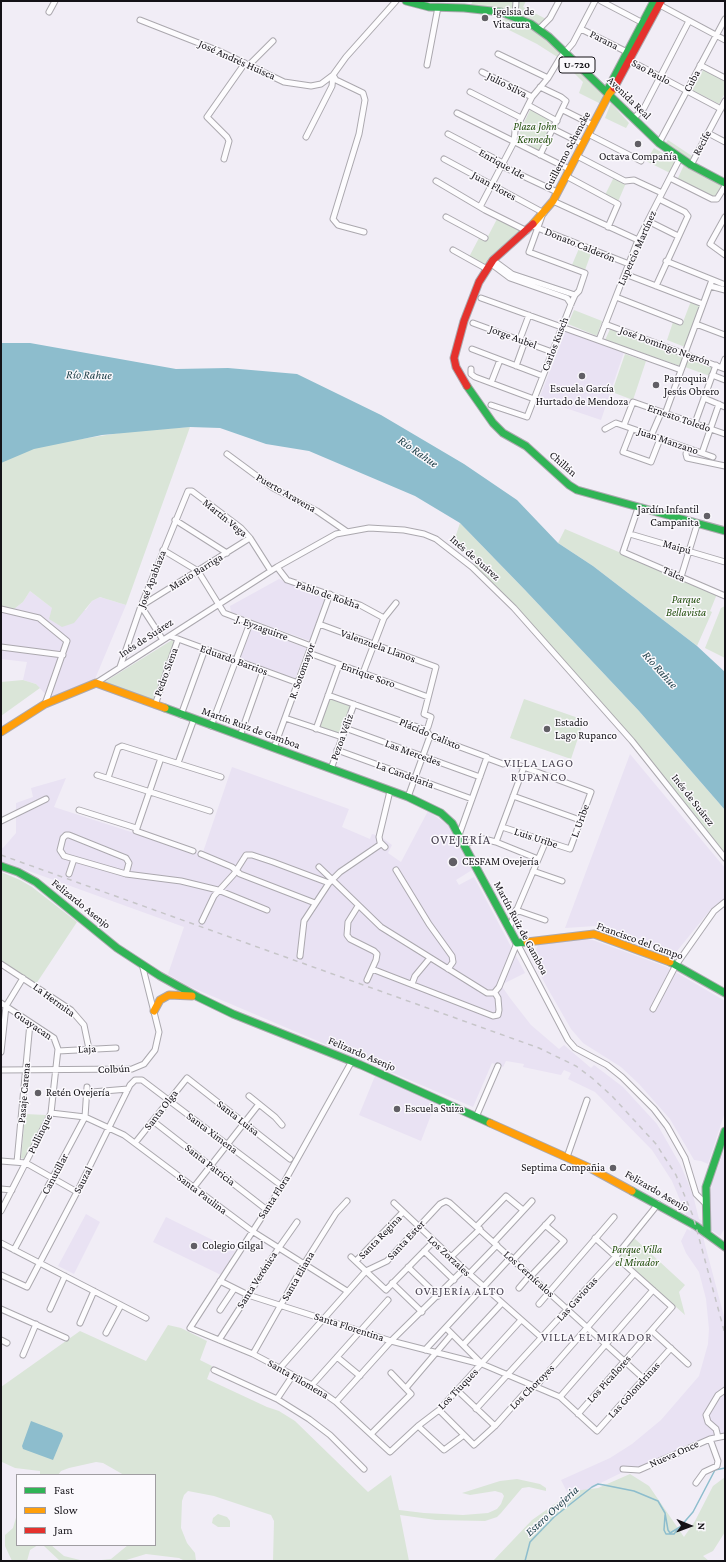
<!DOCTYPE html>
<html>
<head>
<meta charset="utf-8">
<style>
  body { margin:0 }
  #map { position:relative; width:726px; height:1562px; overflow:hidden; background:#f1edf6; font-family:"Crimson Pro",serif }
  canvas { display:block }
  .frame { position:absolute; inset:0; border:2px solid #141217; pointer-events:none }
  .legend { position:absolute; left:16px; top:1474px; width:140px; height:72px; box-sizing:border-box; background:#fbf9fd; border:1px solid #9f9da1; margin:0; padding:5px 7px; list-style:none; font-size:12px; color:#141217 }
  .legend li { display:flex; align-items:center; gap:8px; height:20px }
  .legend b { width:20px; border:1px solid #9f9da1 }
  .north { position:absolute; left:670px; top:1506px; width:40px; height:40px; -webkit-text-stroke:3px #fbf9fd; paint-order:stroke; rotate:91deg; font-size:11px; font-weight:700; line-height:16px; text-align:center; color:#141217 }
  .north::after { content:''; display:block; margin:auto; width:14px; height:18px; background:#141217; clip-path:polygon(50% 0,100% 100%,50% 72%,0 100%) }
</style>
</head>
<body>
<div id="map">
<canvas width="726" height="1562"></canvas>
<div class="frame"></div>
<ul class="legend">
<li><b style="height:5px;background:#30b455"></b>Fast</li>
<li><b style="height:5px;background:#ff9f0a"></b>Slow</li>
<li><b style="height:5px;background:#e5322d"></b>Jam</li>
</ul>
<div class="north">N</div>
</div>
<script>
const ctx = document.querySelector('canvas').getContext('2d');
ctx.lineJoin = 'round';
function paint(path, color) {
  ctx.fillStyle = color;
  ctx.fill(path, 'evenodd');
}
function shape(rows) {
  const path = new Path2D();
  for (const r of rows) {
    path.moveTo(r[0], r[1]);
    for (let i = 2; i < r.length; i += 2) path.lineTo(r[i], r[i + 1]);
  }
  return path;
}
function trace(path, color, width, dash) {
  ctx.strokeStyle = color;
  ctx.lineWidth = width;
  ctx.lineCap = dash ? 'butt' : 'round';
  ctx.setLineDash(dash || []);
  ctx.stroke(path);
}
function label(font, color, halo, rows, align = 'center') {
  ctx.font = font + ' "Crimson Pro",serif';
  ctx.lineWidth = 3;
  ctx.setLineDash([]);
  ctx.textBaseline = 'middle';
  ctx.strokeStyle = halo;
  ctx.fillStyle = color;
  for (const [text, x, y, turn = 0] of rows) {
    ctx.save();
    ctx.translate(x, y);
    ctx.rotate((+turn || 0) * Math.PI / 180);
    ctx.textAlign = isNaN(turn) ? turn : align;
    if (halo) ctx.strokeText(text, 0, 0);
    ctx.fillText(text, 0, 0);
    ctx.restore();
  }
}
const built = shape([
  [566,330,624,352,601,420,539,399],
  [279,579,326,597,310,641,231,612,230,606],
  [30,591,52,608,86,610,92,601,100,597,126,605,95,679,49,698,36,684,23,680,27,662,1,659,1,607,14,609,23,602],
  [252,628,306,648,295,679,240,658],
  [630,754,725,868,725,898,711,909,677,951,671,954,595,926,565,928],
  [232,767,349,809,342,827,370,839,372,834,380,836,392,845,388,853,401,862,428,811,449,826,472,870,456,880,459,885,474,877,525,973,501,985,510,998,531,1025,559,1049,564,1045,591,1068,594,1065,623,1087,657,1124,681,1166,693,1195,699,1219,703,1221,704,1241,725,1320,725,1439,693,1448,636,1473,625,1471,570,1498,561,1480,610,1458,632,1444,661,1420,699,1376,708,1344,709,1329,706,1299,699,1272,686,1253,681,1241,687,1229,691,1231,685,1212,672,1181,652,1150,595,1092,568,1079,571,1073,564,1070,561,1075,523,1067,524,1064,506,1061,503,1067,492,1063,473,1107,186,985,168,974,184,927,1,861,1,847,3,848,16,833,16,803,33,797,31,788,66,778,54,807,202,855],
  [583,939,593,940,667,967,725,1001,725,1112,708,1164,701,1161,694,1160,670,1119,639,1084,621,1067,583,1043,571,1029,548,989,532,959,538,945],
  [375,1076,436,1102,421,1141,359,1115],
  [725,1147,725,1228,720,1236,711,1230,710,1196,712,1183],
  [86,1214,100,1222,74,1274,58,1266],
  [166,1217,235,1251,221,1275,153,1242]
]);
const green = shape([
  [473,1,526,1,523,7,546,19,538,27,532,22,469,8],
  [503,19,509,19,522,23,545,37,605,96,601,104,579,93,583,82,559,58,537,44,499,25],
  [704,68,725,80,725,93,719,104,692,90],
  [611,103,629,123,626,128,605,118],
  [531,108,557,122,543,153,519,142,520,131],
  [668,140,692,156,689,162,664,145],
  [654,148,676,161,670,173,646,161],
  [684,165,722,185,715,198,677,180],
  [614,177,626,183,617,204,604,197],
  [497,219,523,232,487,266,469,257,479,238,486,240],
  [580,246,592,251,585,270,572,265],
  [691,301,701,305,685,347,667,340,674,319,683,322],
  [574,310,602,321,597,336,568,324],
  [612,325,683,357,680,366,605,340],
  [625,354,646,361,633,400,612,392],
  [689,356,713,366,710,376,685,367],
  [190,427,126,605,100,597,92,601,74,623,62,627,49,619,52,608,30,591,23,602,14,609,1,607,1,458,32,445,75,440,132,431],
  [460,523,525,590,639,711,725,810,725,856,642,751,474,566,474,560,454,541],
  [565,529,717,594,710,611,712,612,697,646,593,566,558,543],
  [725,606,725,658,705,648,721,608],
  [172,640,175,641,153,700,103,683],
  [23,680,36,684,40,688,1,716,1,682],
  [329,698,350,706,340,734,319,727],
  [524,699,584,720,571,759,510,738],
  [1,872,20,880,32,887,77,922,36,984,1,963],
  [25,1114,46,1115,24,1159,21,1158],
  [634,1238,685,1285,679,1292,685,1315,619,1256],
  [168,1325,181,1328,207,1341,200,1360,212,1366,207,1379,267,1407,279,1411,295,1421,368,1492,391,1475,399,1510,424,1513,463,1515,488,1513,497,1509,501,1504,504,1496,502,1493,495,1491,470,1495,462,1493,500,1481,517,1479,540,1484,546,1488,546,1491,529,1487,522,1488,501,1513,497,1517,485,1521,436,1520,400,1515,409,1561,273,1561,274,1521,271,1515,214,1496,188,1491,184,1495,182,1501,181,1528,187,1543,195,1553,196,1561,185,1561,179,1558,146,1554,123,1561,92,1561,111,1559,128,1545,155,1545,155,1475,124,1475,103,1463,96,1462,69,1468,61,1471,58,1475,40,1475,40,1471,15,1468,2,1462,1,1387,80,1331,146,1361],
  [630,1474,649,1486,684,1537,695,1521,713,1486,725,1477,725,1532,713,1551,703,1556,709,1561,493,1561,532,1520,566,1496,581,1490,598,1488],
  [17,1514,17,1545,51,1545,64,1556,84,1561,60,1561,44,1546,38,1545,30,1550,27,1561,12,1561,5,1546,5,1535,13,1528],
  [218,1514,227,1517,230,1521,230,1527,218,1527,212,1523,213,1518]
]);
const water = shape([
  [1,343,30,343,176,369,228,368,297,374,381,415,464,464,517,500,558,543,593,566,697,646,725,672,725,810,639,711,525,590,460,523,415,496,309,451,266,444,220,428,190,427,102,435,34,449,1,463],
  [31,1421,62,1433,63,1436,53,1460,23,1449,22,1446]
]);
const stream = shape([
  [665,1515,664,1530,666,1534,674,1534,678,1529],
  [525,1561,530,1542,554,1517,592,1487,598,1484,604,1485,634,1491,658,1501,665,1513,668,1530,670,1533,680,1527,693,1512,715,1470,725,1468]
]);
const street = shape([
  [601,1,643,23],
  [656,3,725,40],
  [49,12,55,1],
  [515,16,516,1],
  [140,20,219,51,284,82,311,86,321,84,333,75,336,80,363,93,365,100,359,134,333,219,338,225,364,232],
  [539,29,550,18,559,1],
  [581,29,627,52],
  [498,54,548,78],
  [627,59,721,109],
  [249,65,273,41],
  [427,65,438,7],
  [700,65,725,78],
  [482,72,532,97],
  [540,87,561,97,566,101,540,155],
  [470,92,521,118],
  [528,105,557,121],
  [563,110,593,125],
  [457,113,569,169],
  [634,118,644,108,689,21],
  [553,129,583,144],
  [708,133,725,142],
  [448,134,503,163,506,168,557,192],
  [588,134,641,161],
  [306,137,332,86,333,75,346,57,396,1],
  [659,143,725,19],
  [577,156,625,181,634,180,662,193],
  [224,159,229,141,227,137,207,117,245,63],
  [444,159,544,213],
  [691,165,725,101],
  [566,176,618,204,608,227],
  [670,178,712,199,717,199,725,186],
  [436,181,485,210,527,231],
  [553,201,638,240],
  [480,207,514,142,515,131,532,97,548,78,560,58,573,43,595,1],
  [446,217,485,238],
  [725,217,710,244,725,255],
  [648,221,678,236],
  [535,227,629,264],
  [453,250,487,269],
  [493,260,512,274,575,295],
  [666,261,723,284],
  [490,263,510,278,567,298,571,304],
  [625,274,703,304],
  [656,286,688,216,685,212,659,199],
  [710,286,725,290],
  [616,297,680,322],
  [481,298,681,370],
  [473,323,552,352],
  [605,324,725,369],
  [696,324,725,335],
  [520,339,529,315],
  [599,340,638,240,680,158],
  [472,349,543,376],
  [685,353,712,280],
  [516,366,525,341],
  [722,367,725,359],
  [471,369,471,374,475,377,534,399],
  [712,375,725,380],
  [491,383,500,360],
  [704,398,725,407],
  [491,405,527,417,571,304,575,295,579,291,585,273,529,252,542,216],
  [665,414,687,354],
  [695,423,716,365],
  [624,425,633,402,725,434],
  [605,429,616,423,713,457],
  [632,429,623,452,651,462,660,439],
  [651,436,661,413],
  [687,448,686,454,687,458,725,466],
  [702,453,719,404],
  [227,454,273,488,317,511,346,531],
  [638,508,623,552,725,596],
  [175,520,227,553],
  [630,534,725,562],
  [163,550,198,571,224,613,311,646],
  [277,567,287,580,360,605,384,618],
  [681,577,697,525],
  [1,609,39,618,67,641,45,704],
  [319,624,436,667,424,714,431,717,428,727],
  [170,636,298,683],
  [163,640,141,606,250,538],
  [1,647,63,655],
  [309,653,428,697],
  [120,667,141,606,188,491,192,491,241,528,250,538,271,571],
  [363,673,384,618,396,603],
  [96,683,277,567,336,534,369,528,404,530,424,534,436,539,472,567,514,608,632,741,725,858],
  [328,695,426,730,430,736,487,757,459,835],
  [155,705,178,639],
  [181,715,205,649],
  [285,718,342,737],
  [211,726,250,623],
  [345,728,480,777],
  [316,729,339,665],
  [240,736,263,671],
  [274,748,330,594],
  [337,750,472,799],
  [161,758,136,831,193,851],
  [487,758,503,764,510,762,591,792,570,849,502,827],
  [178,763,194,719],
  [331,769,354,704],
  [97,775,210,811],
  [108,778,118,748,122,746,221,777],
  [513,796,580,820],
  [408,797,430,736],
  [79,810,136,828],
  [1,821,46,799],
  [496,842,524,767],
  [464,845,476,840,484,839,496,842,538,859],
  [385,847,380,842,379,837,390,791],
  [201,854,232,867,240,874,315,903],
  [319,867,381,927,487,993,494,993,499,987,517,943],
  [396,870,429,924,452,956,453,962,448,969],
  [533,871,562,881],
  [69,874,74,859],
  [126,874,129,863,126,858,69,835,66,835,63,838,60,850,64,856,126,874,181,881,218,890,267,910],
  [358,906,348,922,347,935,350,939,374,951,377,954,376,960,367,980],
  [516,910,545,920],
  [202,921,214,896,234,874,246,855,252,855,273,862,329,883],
  [509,928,546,841],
  [517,943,568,1040,575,1048,607,1065,622,1077,654,1109,667,1126,685,1158,696,1194,706,1204],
  [300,956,304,921,329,883,340,872,381,844],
  [1,964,71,1010,84,1025,89,1049],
  [372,969,493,1016,498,1015,499,1010,498,998,495,993],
  [412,984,415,976,430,958],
  [1,1003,54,1038,58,1049,51,1113,1,1211],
  [653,1009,676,965,714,911,725,902],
  [58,1051,116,1048],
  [1,1052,6,1006,23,978],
  [352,1061,282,1186,190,1328,253,1354,312,1385,336,1402,390,1452,418,1426,439,1410,521,1320],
  [1,1070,132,1069,144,1064,155,1050,159,1032,142,964],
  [87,1094,92,1092,128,1089],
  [249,1096,275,1117,282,1125],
  [51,1113,85,1117,124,1135,252,1231,347,1291],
  [476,1117,498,1066],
  [153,1121,267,1210],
  [135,1143,187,1078,290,1159],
  [567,1157,587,1100],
  [1,1161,26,1163,77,1192],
  [17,1162,30,1023],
  [194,1187,259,1104],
  [1,1189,12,1190],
  [394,1203,464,1269,542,1338],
  [477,1226,506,1196,523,1210],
  [494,1242,532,1201],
  [1,1243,146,1318],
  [14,1250,85,1117,87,1087],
  [424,1251,454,1280],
  [351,1257,386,1290,434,1241],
  [451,1257,480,1229],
  [513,1260,552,1218],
  [356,1261,403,1212],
  [408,1267,438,1296],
  [469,1274,497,1245],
  [1,1275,27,1287,77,1192,130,1085,135,1080,142,1080,282,1186],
  [531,1276,564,1241,545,1225],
  [220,1281,248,1295,323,1319,391,1341,481,1364],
  [392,1283,422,1312],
  [519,1288,530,1275],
  [539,1304,614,1217],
  [1,1309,66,1338],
  [50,1309,65,1276],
  [220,1310,234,1289],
  [80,1323,94,1291],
  [446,1328,482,1364,560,1397,597,1431,671,1348],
  [652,1331,688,1364],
  [106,1333,121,1305],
  [1,1340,7,1343],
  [219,1340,278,1249,297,1222],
  [463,1345,502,1303],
  [425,1350,511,1257],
  [253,1354,304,1264,336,1213,347,1201],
  [23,1355,36,1324],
  [337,1357,360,1376],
  [280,1368,366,1271,387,1261,440,1204,446,1201,450,1203,644,1379],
  [214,1370,277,1399,309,1419,330,1435,364,1469],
  [312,1385,388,1300],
  [406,1388,452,1334],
  [457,1390,495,1426],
  [560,1397,653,1290],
  [277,1399,293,1375],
  [336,1402,391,1341,464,1269],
  [476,1409,616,1256,658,1204],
  [439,1410,474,1445,495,1426,528,1389,536,1386,634,1274],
  [578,1414,672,1307,595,1238],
  [418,1426,444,1450,464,1435],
  [371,1434,411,1394,391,1373],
  [718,1437,716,1429,708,1422,706,1415,718,1395,725,1390],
  [623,1469,639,1470,710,1439,725,1436],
  [696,1483,704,1472,717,1466,718,1461,710,1439]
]);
const fast = shape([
  [406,1,429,7,464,8,501,12,531,24,549,37,659,143,691,165,725,183],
  [609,94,609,87,654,1],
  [467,386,493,423,503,433,526,446,569,485,577,490,725,531],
  [165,708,408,797,441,813,452,823,517,943,527,942],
  [1,866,18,872,36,882,117,948,160,976,198,997,233,1014,361,1065,490,1123],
  [670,962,725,993],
  [632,1191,696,1226,725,1247],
  [707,1233,706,1187,725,1131]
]);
const slow = shape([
  [533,224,553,201,609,94,614,88],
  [1,732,45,704,96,683,165,708],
  [527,942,594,934,670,962],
  [154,1011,160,1000,169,995,192,996],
  [490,1123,588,1167,632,1191]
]);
const jam = shape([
  [614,88,661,1],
  [467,386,456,367,454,358,464,321,479,282,493,260,533,224]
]);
const rail = shape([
  [1,855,539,1048,576,1066,592,1078,612,1096,656,1144,676,1175,693,1216,725,1334]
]);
const markers = [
  [485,18,4,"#615f65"],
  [638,144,4,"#615f65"],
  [582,376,4,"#615f65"],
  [656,385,4,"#615f65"],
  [707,516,4,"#615f65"],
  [547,729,4,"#615f65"],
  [453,862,5,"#615f65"],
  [38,1093,4,"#615f65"],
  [397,1109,4,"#615f65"],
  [613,1168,4,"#615f65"],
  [194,1246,4,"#615f65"]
];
const shields = [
  [577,65,36]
];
const shieldNames = [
  ["U-720",577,65]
];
const poiNames = [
  ["Igelsia de",493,12],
  ["Vitacura",493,25],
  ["Octava Compañía",638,157,"center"],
  ["Parroquia",664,379],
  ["Jesús Obrero",664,392],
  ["Escuela García",582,389,"center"],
  ["Hurtado de Mendoza",582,402,"center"],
  ["Jardín Infantil",699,510,"right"],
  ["Campanita",699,523,"right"],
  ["Estadio",555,723],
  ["Lago Rupanco",555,736],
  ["CESFAM Ovejería",462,862],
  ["Retén Ovejería",46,1093],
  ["Escuela Suiza",405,1109],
  ["Septima Compañia",605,1168,"right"],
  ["Colegio Gilgal",202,1246]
];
const streetNames = [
  ["Parana",604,40,27],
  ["José Andrés Huisca",237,60,24],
  ["Sao Paulo",651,72,28],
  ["Cuba",692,81,-62],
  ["Julio Silva",507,85,27],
  ["Avenida Real",629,98,44],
  ["Recife",702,143,-62],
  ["Guillermo Schencke",567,151,-62],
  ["Enrique Ide",502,164,29],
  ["Juan Flores",494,186,29],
  ["Donato Calderón",580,245,22],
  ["Lupercio Martínez",637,248,-66],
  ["Jorge Aubel",513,337,20],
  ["Carlos Kusch",555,344,-69],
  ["José Domingo Negrón",665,346,20],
  ["Ernesto Toledo",679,418,19],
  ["Juan Manzano",668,441,19],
  ["Chillán",563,464,41],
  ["Puerto Aravena",286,493,30],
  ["Martín Vega",225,518,39],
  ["Maipú",677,547,16],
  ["Inés de Suárez",475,558,41],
  ["Mario Barriga",196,572,-32],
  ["Talca",674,574,24],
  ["José Apablaza",152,579,-69],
  ["Pablo de Rokha",328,595,19],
  ["J. Eyzaguirre",262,628,20],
  ["Inés de Suárez",146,638,-33],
  ["Valenzuela Llanos",378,646,20],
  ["Eduardo Barrios",234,660,20],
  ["R. Sotomayor",302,671,-70],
  ["Pedro Siena",166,672,-70],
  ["Enrique Soro",368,675,20],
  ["Martín Ruiz de Gamboa",251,728,20],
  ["Plácido Calixto",430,734,23],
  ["Pezoa Véliz",342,737,-70],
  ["Las Mercedes",413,753,20],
  ["La Candelaria",405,775,20],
  ["Inés de Suárez",693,800,52],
  ["L. Uribe",580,821,-70],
  ["Luis Uribe",536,838,18],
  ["Felizardo Asenjo",81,904,39],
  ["Martín Ruiz de Gamboa",521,928,62],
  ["Francisco del Campo",640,941,20],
  ["La Hermita",54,1000,36],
  ["Guayacan",33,1025,34],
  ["Laja",87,1049,-3],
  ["Felizardo Asenjo",362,1054,23],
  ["Colbún",114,1069,-2],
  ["Pasaje Carena",24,1093,-85],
  ["Santa Olga",161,1110,-52],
  ["Santa Luisa",238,1118,38],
  ["Santa Ximena",212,1133,37],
  ["Pullinque",40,1134,-64],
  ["Santa Patricia",210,1165,38],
  ["Canutillar",55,1174,-62],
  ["Sauzal",83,1180,-63],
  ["Felizardo Asenjo",657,1191,30],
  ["Santa Paulina",202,1194,37],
  ["Santa Flora",274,1197,-57],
  ["Santa Regina",380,1237,-46],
  ["Santa Ester",406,1240,-47],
  ["Los Zorzales",449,1256,43],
  ["Los Cernícalos",529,1274,42],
  ["Santa Eliana",298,1276,-60],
  ["Santa Verónica",257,1280,-57],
  ["Las Gaviotas",577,1299,-48],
  ["Santa Florentina",349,1327,18],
  ["Santa Filomena",298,1379,30],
  ["Los Picaflores",609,1379,-48],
  ["Los Choroyes",532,1387,-45],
  ["Los Tiuques",458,1389,-46],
  ["Las Golondrinas",634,1390,-48],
  ["Nueva Once",674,1454,-24]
];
const parkNames = [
  ["Plaza John",535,127],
  ["Kennedy",535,140],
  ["Parque",686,600],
  ["Bellavista",686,613],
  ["Parque Villa",637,1250],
  ["el Mirador",637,1263]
];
const waterNames = [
  ["Río Rahue",89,375,1],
  ["Río Rahue",418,452,35],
  ["Río Rahue",660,670,48],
  ["Estero Ovejeria",552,1511,-43]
];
const neighbourhoodNames = [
  ["VILLA LAGO",539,763],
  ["RUPANCO",539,777],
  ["OVEJERÍA ALTO",460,1291],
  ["VILLA EL MIRADOR",597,1337]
];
const quarterNames = [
  ["OVEJERÍA",461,840]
];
paint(built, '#e9e2f3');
paint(green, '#dae5d8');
paint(water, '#8dbdcd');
trace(stream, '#8dbdcd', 1.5);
trace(street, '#aba8ae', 7);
trace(fast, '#aba8ae', 9);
trace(slow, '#aba8ae', 9);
trace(jam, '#aba8ae', 9);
trace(street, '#fdfcfe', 5);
trace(fast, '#30b455', 7);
trace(slow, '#ff9f0a', 7);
trace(jam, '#e5322d', 7);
trace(rail, '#c6c5c8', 1.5, [5, 5]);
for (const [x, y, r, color] of markers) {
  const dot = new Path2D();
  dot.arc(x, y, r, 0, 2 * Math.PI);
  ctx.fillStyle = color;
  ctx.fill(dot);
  trace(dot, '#fbf9fd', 1.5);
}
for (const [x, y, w] of shields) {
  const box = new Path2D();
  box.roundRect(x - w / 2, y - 8, w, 16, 3);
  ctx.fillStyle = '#fbf9fd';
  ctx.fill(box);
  trace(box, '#141217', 1);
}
label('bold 10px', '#141217', null, shieldNames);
label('11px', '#141217', '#fbf9fd', poiNames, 'left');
label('11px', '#141217', '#fbf9fd', streetNames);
label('italic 11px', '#204d0a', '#fbf9fd', parkNames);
label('italic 12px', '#193b44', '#fbf9fd', waterNames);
ctx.letterSpacing = '1px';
label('12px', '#494351', '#fbf9fd', neighbourhoodNames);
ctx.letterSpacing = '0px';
ctx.letterSpacing = '1px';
label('13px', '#494351', '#fbf9fd', quarterNames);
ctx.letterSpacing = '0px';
</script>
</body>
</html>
